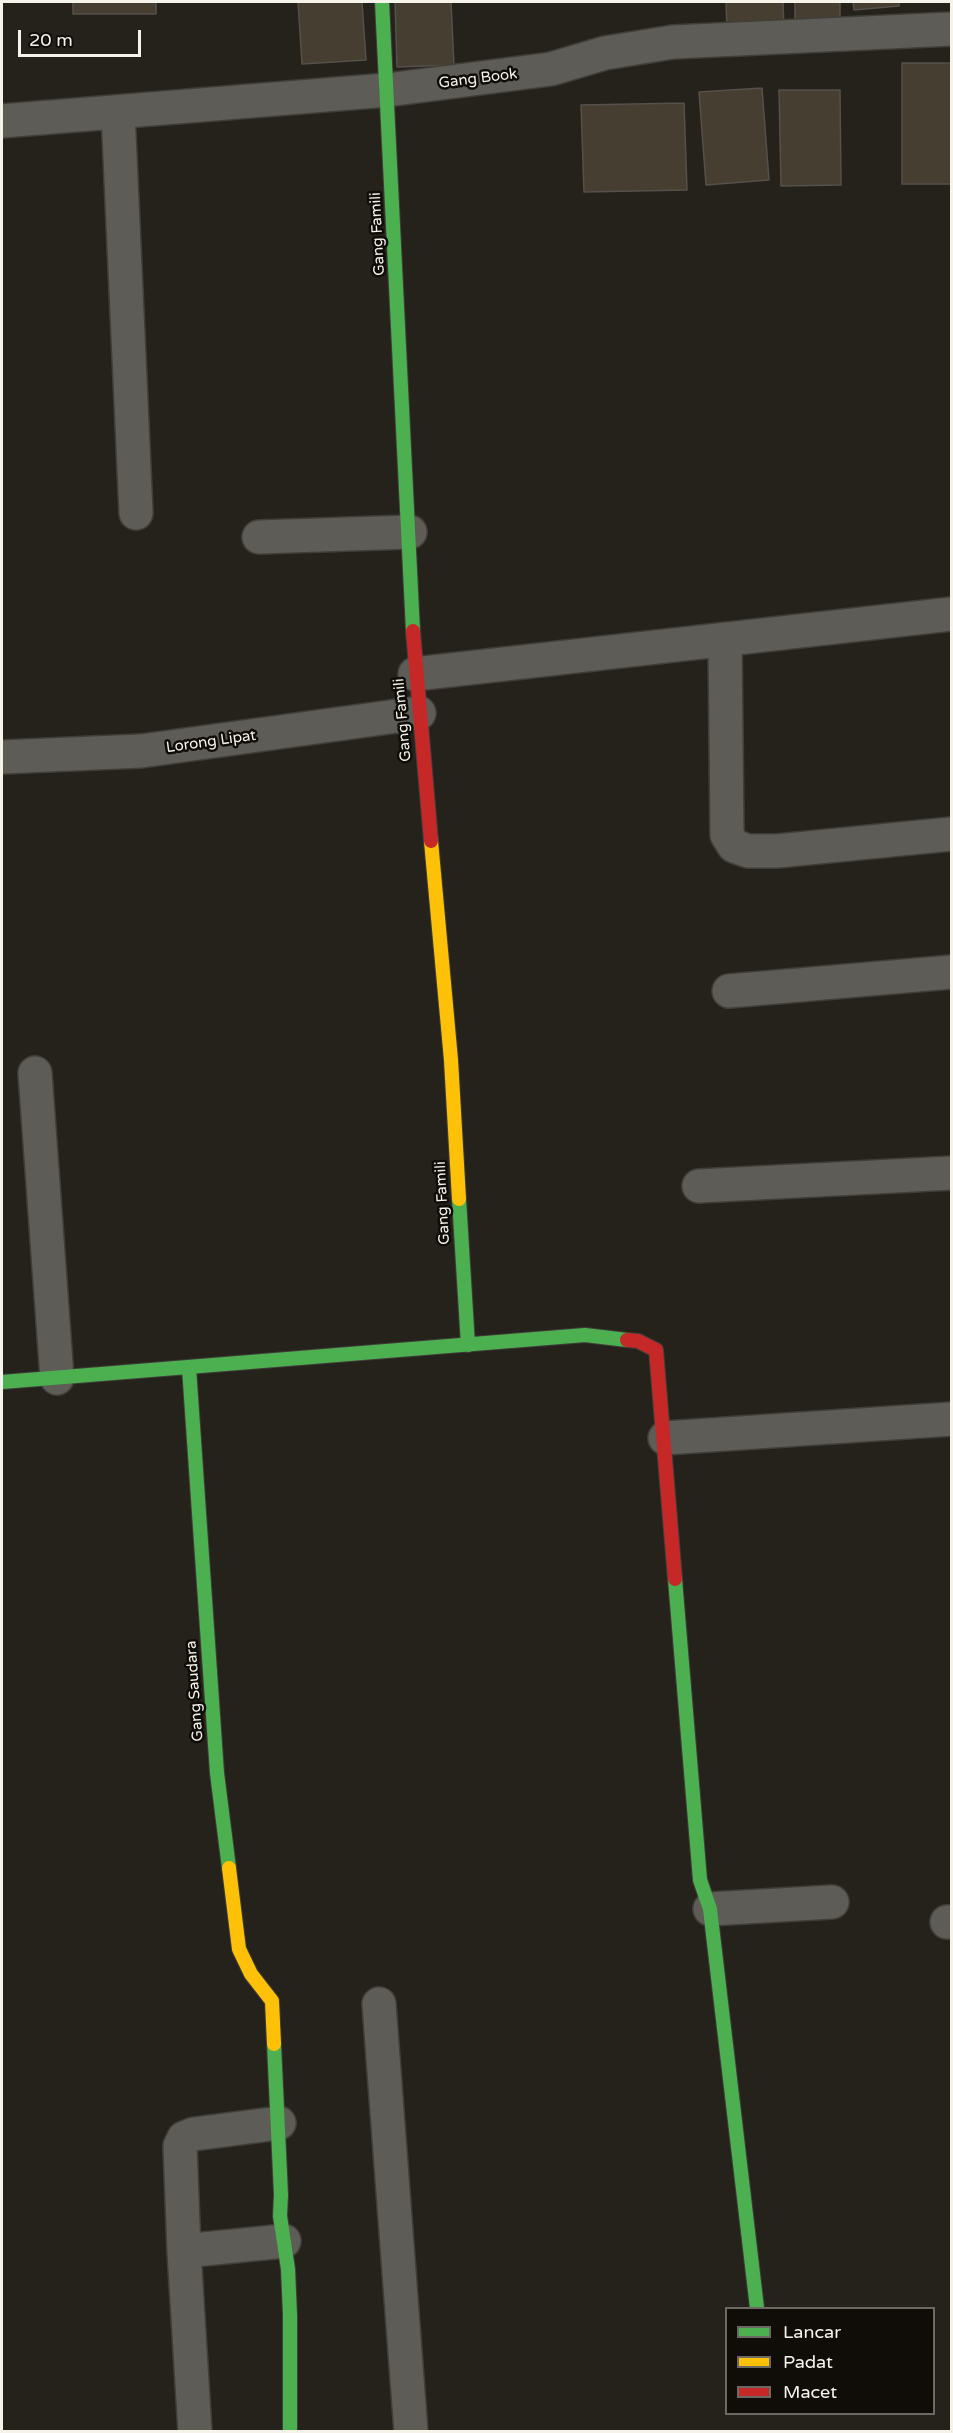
<!DOCTYPE html>
<html>
<head>
<meta charset="utf-8">
<style>
  body { margin:0 }
  #map { position:relative; width:953px; height:2433px; overflow:hidden; background:#25221c; font-family:"Varela Round",sans-serif }
  canvas { display:block }
  .frame { position:absolute; inset:0; border:3px solid #f6f3eb; pointer-events:none }
  .legend { position:absolute; left:725px; top:2307px; width:210px; height:108px; box-sizing:border-box; background:#100d08; border:2px solid #6c6963; margin:0; padding:8px 10px; list-style:none; font-size:18px; color:#f6f3eb }
  .legend li { display:flex; align-items:center; gap:12px; height:30px }
  .legend b { width:30px; border:2px solid #6c6963 }
  .scale { position:absolute; left:18px; top:30px; width:123px; height:27px; box-sizing:border-box; border:3px solid #f6f3eb; border-top:0; padding-left:8px; font-size:18px; line-height:21px; white-space:nowrap; color:#f6f3eb; -webkit-text-stroke:4px #100d08; paint-order:stroke }
</style>
</head>
<body>
<div id="map">
<canvas width="953" height="2433"></canvas>
<div class="frame"></div>
<ul class="legend">
<li><b style="height:8px;background:#4caf50"></b>Lancar</li>
<li><b style="height:8px;background:#ffc107"></b>Padat</li>
<li><b style="height:8px;background:#c62828"></b>Macet</li>
</ul>
<div class="scale">20 m</div>
</div>
<script>
const ctx = document.querySelector('canvas').getContext('2d');
ctx.lineJoin = 'round';
function paint(path, color) {
  ctx.fillStyle = color;
  ctx.fill(path, 'evenodd');
}
function shape(rows) {
  const path = new Path2D();
  for (const r of rows) {
    path.moveTo(r[0], r[1]);
    for (let i = 2; i < r.length; i += 2) path.lineTo(r[i], r[i + 1]);
  }
  return path;
}
function trace(path, color, width, dash) {
  ctx.strokeStyle = color;
  ctx.lineWidth = width;
  ctx.lineCap = dash ? 'butt' : 'round';
  ctx.setLineDash(dash || []);
  ctx.stroke(path);
}
function label(font, color, halo, rows, align = 'center') {
  ctx.font = font + ' "Varela Round",sans-serif';
  ctx.lineWidth = 5;
  ctx.setLineDash([]);
  ctx.textBaseline = 'middle';
  ctx.strokeStyle = halo;
  ctx.fillStyle = color;
  for (const [text, x, y, turn = 0] of rows) {
    ctx.save();
    ctx.translate(x, y);
    ctx.rotate((+turn || 0) * Math.PI / 180);
    ctx.textAlign = isNaN(turn) ? turn : align;
    if (halo) ctx.strokeText(text, 0, 0);
    ctx.fillText(text, 0, 0);
    ctx.restore();
  }
}
const building = shape([
  [73,2,156,2,156,14,73,14,73,2],
  [298,2,362,2,366,60,302,64,298,2],
  [395,2,451,2,454,65,397,67,395,2],
  [726,2,783,2,784,28,727,29,726,2],
  [795,2,840,2,840,31,795,31,795,2],
  [853,2,899,2,899,6,854,10,853,2],
  [902,63,952,63,952,184,902,184,902,63],
  [762,88,769,180,706,185,699,92,762,88],
  [779,90,840,90,841,185,781,186,779,90],
  [684,103,687,190,584,192,581,105,684,103]
]);
const street = shape([
  [118,112,136,513],
  [2,121,387,90,551,69,605,53,673,42,952,29],
  [259,537,410,532],
  [725,640,727,835,734,846,748,851,777,851,952,834],
  [415,674,952,614],
  [2,757,141,751,419,713],
  [729,991,952,972],
  [35,1073,57,1378],
  [699,1186,952,1173],
  [665,1438,952,1419],
  [710,1909,832,1902],
  [947,1922,952,1922],
  [379,2004,411,2432],
  [184,2251,284,2241],
  [195,2432,184,2251,180,2146,184,2138,194,2134,279,2123]
]);
const fast = shape([
  [382,2,413,631],
  [459,1199,468,1345],
  [189,1368,217,1773,229,1868],
  [2,1382,585,1335,627,1340],
  [675,1579,700,1880,710,1909,757,2308],
  [274,2044,281,2195,280,2216,288,2269,290,2315,290,2432]
]);
const slow = shape([
  [431,841,451,1060,459,1199],
  [229,1868,239,1949,251,1974,272,2001,274,2044]
]);
const jam = shape([
  [413,631,431,841],
  [627,1340,638,1341,656,1350,675,1579]
]);
const streetNames = [
  ["Gang Book",478,79,-7],
  ["Gang Famili",378,234,-93],
  ["Gang Famili",403,720,-95],
  ["Lorong Lipat",211,742,-8],
  ["Gang Famili",443,1203,-93],
  ["Gang Saudara",195,1691,-94]
];
paint(building, '#473e32');
trace(building, '#54504b', 1.5);
trace(street, '#403e39', 36);
trace(fast, '#403e39', 16);
trace(slow, '#403e39', 16);
trace(jam, '#403e39', 16);
trace(street, '#5e5c57', 33);
trace(fast, '#4caf50', 14);
trace(slow, '#ffc107', 14);
trace(jam, '#c62828', 14);
label('15px', '#f6f3eb', '#100d08', streetNames);
</script>
</body>
</html>
